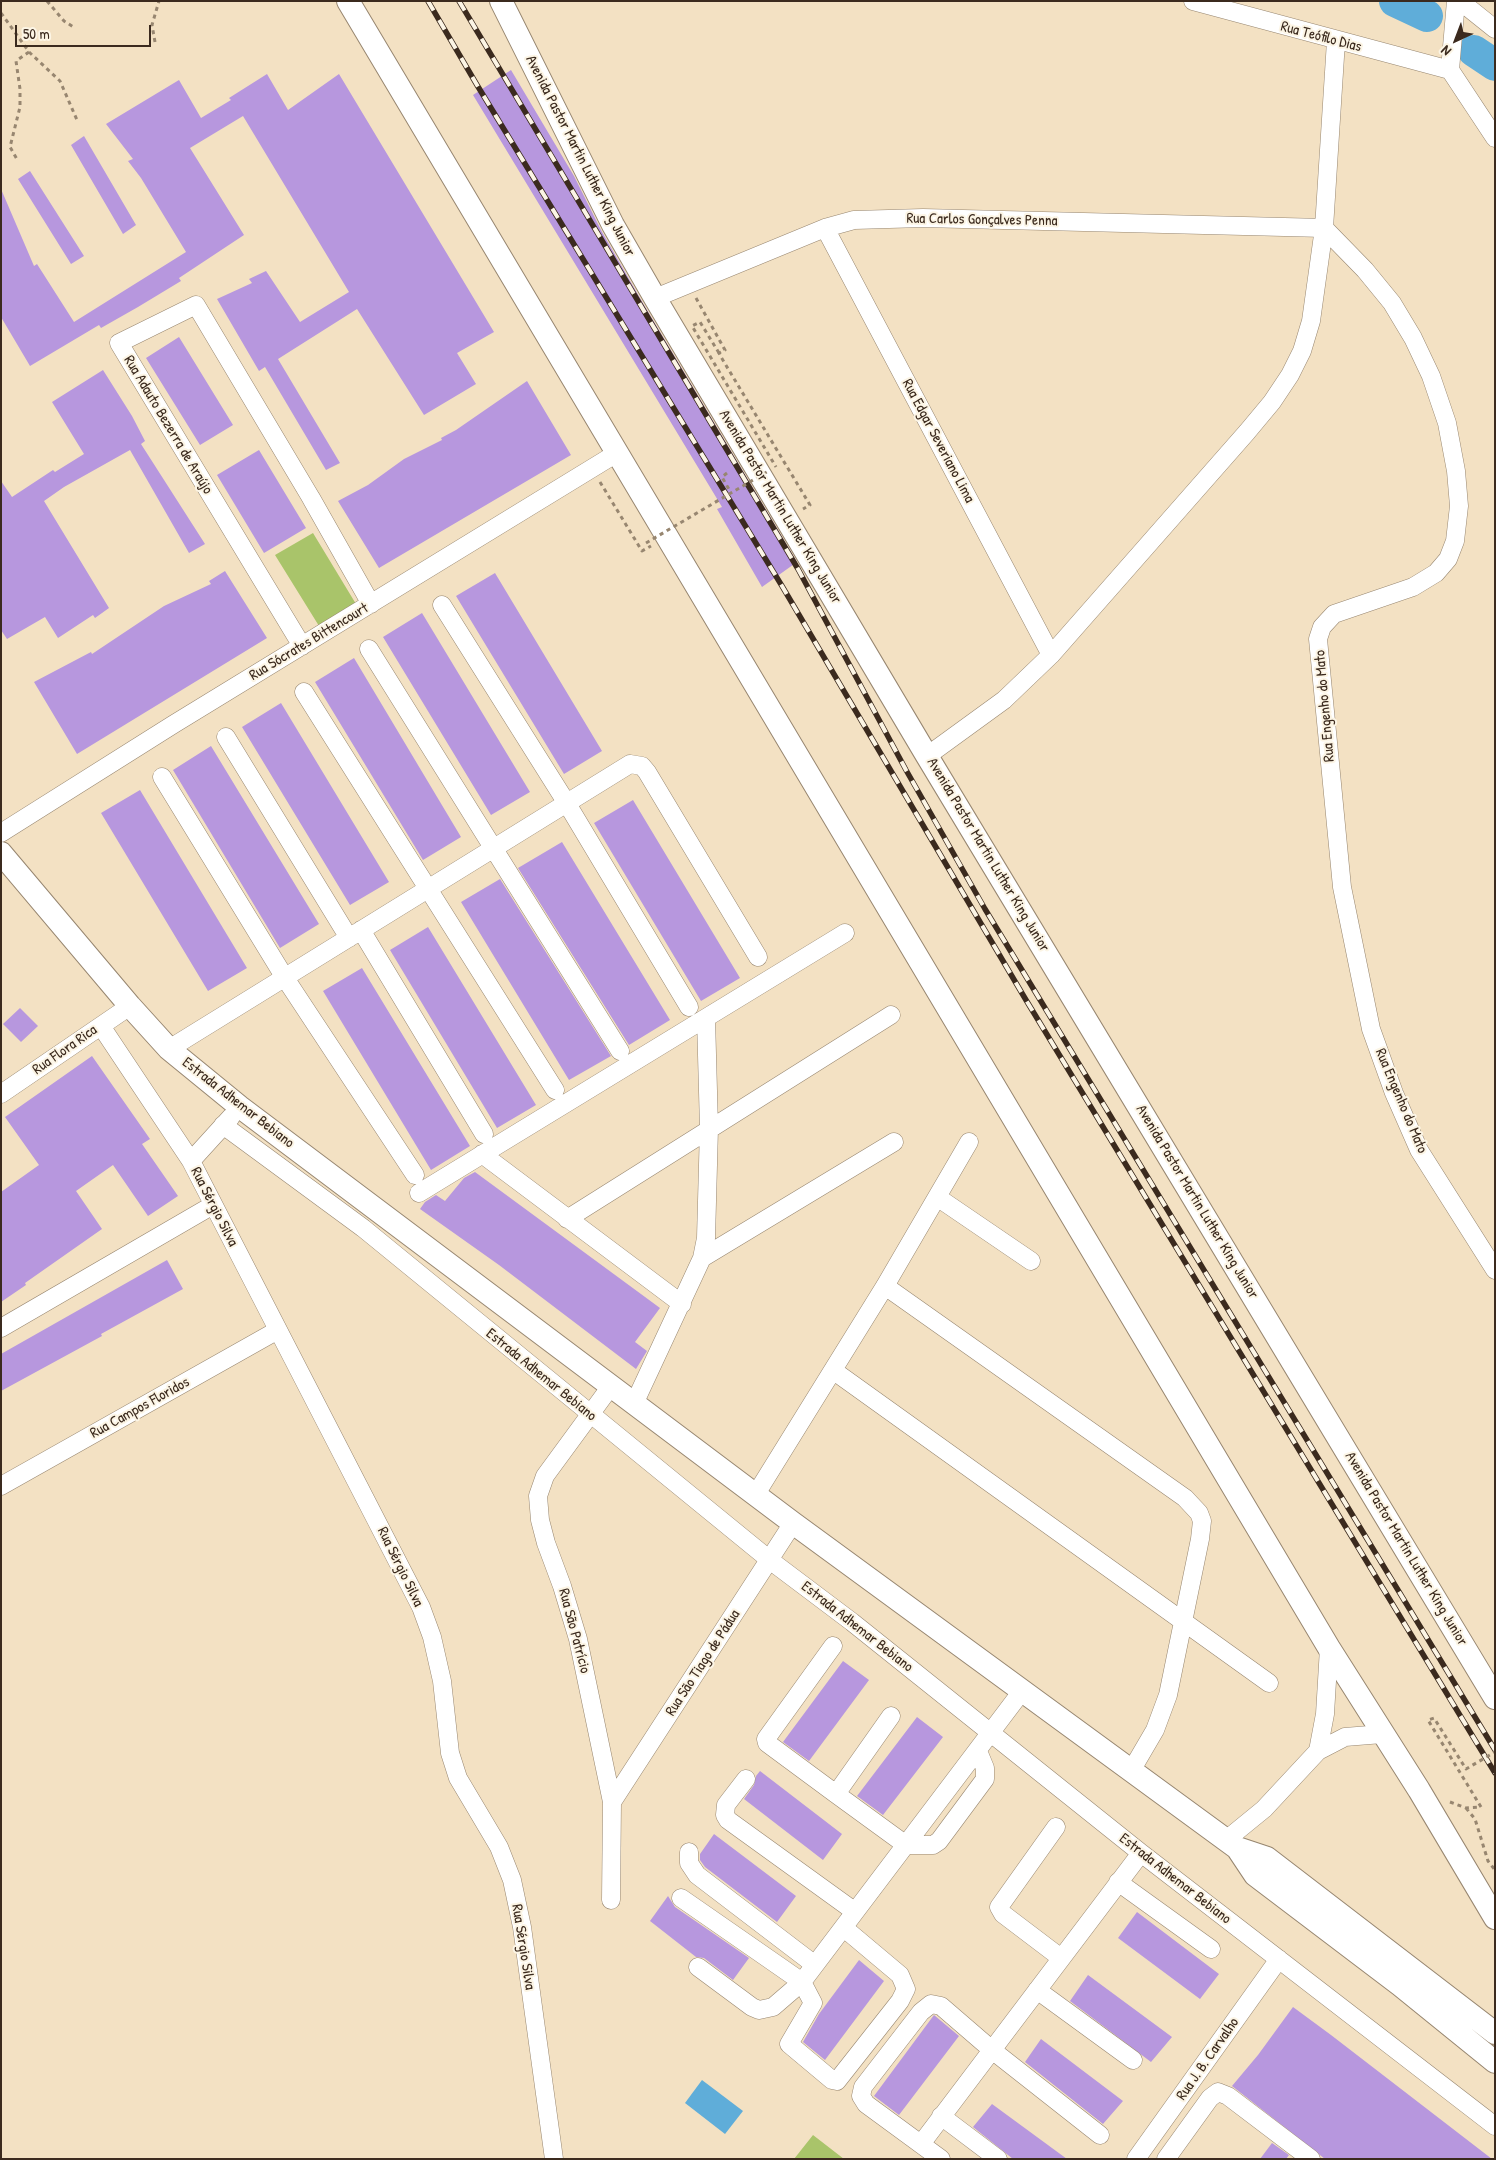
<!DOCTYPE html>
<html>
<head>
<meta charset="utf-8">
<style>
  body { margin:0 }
  #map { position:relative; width:1496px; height:2160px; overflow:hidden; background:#f3e1c3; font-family:"Patrick Hand",sans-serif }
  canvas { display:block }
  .frame { position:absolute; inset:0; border:2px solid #3b2a1e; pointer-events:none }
  .north { position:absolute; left:1431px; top:15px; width:50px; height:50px; -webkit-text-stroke:4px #fcf5e5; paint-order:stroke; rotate:223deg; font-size:14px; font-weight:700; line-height:20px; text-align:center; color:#3b2a1e }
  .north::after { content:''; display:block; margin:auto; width:18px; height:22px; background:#3b2a1e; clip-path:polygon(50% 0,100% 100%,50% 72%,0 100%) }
  .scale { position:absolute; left:15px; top:25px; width:136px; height:22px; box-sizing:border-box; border:2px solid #3b2a1e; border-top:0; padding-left:6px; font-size:15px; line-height:18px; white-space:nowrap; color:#3b2a1e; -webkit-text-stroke:4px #fcf5e5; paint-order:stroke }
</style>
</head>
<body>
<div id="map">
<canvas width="1496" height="2160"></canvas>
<div class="frame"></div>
<div class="north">N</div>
<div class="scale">50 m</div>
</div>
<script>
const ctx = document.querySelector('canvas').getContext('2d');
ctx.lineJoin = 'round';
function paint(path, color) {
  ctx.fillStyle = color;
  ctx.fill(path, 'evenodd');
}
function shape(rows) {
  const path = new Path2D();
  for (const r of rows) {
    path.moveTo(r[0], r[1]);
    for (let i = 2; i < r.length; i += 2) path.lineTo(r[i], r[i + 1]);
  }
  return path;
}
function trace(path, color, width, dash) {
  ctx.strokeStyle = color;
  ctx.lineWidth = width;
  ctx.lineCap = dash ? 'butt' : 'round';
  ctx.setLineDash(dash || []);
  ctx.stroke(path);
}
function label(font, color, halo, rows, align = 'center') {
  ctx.font = font + ' "Patrick Hand",sans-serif';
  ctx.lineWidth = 4;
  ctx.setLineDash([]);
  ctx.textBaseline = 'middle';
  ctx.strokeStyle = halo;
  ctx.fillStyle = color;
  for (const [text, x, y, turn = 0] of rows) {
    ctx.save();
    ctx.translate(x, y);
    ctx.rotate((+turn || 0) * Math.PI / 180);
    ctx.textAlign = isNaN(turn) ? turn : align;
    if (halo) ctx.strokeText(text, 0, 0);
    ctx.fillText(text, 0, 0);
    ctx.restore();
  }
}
const green = shape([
  [313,533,356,604,319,626,275,555],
  [813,2135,844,2159,794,2159]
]);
const water = shape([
  [702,2080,743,2111,725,2134,685,2103]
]);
const river = shape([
  [1395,1,1427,16],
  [1474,51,1495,65]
]);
const building = shape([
  [511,70,574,176,602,232,644,305,797,562,762,587,717,509,722,507,473,95],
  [267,74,288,110,339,74,494,332,457,353,476,384,424,415,357,309,278,359,340,463,326,470,265,367,259,371,217,299,252,283,249,279,266,271,300,322,349,292,243,116,190,148,244,235,179,278,181,281,138,307,101,328,99,325,30,366,1,317,1,189,34,266,37,264,74,322,186,252,141,178,128,161,133,159,106,124,179,80,201,118,231,100,229,98],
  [84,136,136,225,123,234,71,145],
  [30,171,84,256,71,264,18,179],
  [179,337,233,425,200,445,146,358],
  [103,370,132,416,145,441,141,444,205,544,189,553,130,450,64,487,44,501,109,608,95,618,93,615,58,638,45,617,7,639,1,630,1,481,12,497,53,470,55,472,84,454,52,402],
  [527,381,571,455,379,568,338,501,368,485,404,459,442,440,441,438,456,430],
  [259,450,306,528,264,553,217,475],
  [225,571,267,638,77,754,34,682,91,652,92,654,164,606,211,584,209,581],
  [495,573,602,751,564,774,456,596],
  [422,613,530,792,491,815,383,637],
  [354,658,461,837,423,860,315,682],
  [281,703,389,882,350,905,242,727],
  [211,746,319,924,280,948,173,770],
  [140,790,247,968,208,991,101,813],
  [633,800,740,978,701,1001,594,823],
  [562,842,670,1020,629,1045,518,868],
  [500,879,611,1056,569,1080,461,902],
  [428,927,536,1105,497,1128,390,950],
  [362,968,470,1146,431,1170,323,991],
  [20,1008,38,1026,21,1042,3,1024],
  [92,1056,150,1139,142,1144,178,1196,148,1216,113,1165,76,1191,102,1229,25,1283,26,1285,1,1302,1,1192,39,1165,5,1117],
  [475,1172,660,1308,635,1342,647,1351,636,1369,499,1265,420,1209,425,1202,436,1195,445,1201,464,1178],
  [167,1260,183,1289,101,1334,102,1336,1,1391,1,1354],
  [843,1661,869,1680,809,1761,783,1742],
  [917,1717,943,1737,883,1815,857,1796],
  [760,1771,842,1834,823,1860,744,1799,754,1785,756,1776],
  [714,1834,796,1896,777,1922,705,1867,700,1860,700,1854],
  [668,1896,675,1907,749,1958,733,1980,704,1958,696,1957,650,1921],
  [1137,1912,1219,1974,1200,1999,1118,1938],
  [859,1960,884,1981,825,2060,803,2042,819,2014],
  [1088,1975,1172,2037,1151,2062,1070,2001],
  [1293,2007,1331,2035,1492,2159,1325,2159,1232,2086,1258,2055],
  [934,2015,959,2036,899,2115,874,2096],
  [1041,2039,1123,2101,1103,2124,1025,2062],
  [992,2104,1067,2159,1013,2159,973,2127],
  [1272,2143,1289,2155,1286,2159,1260,2159]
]);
const path = shape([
  [47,1,64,21,75,28],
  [1,13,29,52,16,61,20,89,20,107,10,147,18,161],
  [155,42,152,25,159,1],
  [29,52,60,81,77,120],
  [696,298,725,350,719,353,721,357,810,505,803,509],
  [727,473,722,477,731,493],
  [600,482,642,551,651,546],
  [1450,1802,1466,1808,1481,1807],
  [1466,1808,1475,1819,1488,1861,1495,1870]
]);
const minor = shape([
  [1193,1,1450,70],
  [1456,1,1450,70,1495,138],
  [1460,1,1495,29],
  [825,228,1051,655],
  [1324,228,1365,270,1392,303,1413,338,1431,376,1447,423,1456,471,1459,506,1455,541,1448,559,1436,573,1413,587,1334,614,1322,627,1318,639,1342,887,1371,1029,1394,1093,1419,1150,1495,1270],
  [655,298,825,228,854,220,923,218,1324,228],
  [442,605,566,802,689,1007],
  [302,646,119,343,196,305,311,498,371,604],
  [369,649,620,1051],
  [304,692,555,1090],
  [226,737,349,938],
  [927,756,1004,700,1051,655,1247,432,1272,402,1290,375,1302,351,1311,321,1324,228,1336,41],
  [162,777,285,978,415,1175],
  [1,833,174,724,617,453],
  [361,930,484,1134],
  [101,1026,191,1161,421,1607,432,1637,442,1681,450,1753,458,1778,499,1847,512,1880,522,1927,554,2159],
  [169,1049,630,764,642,766,647,772,758,957],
  [1,1094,130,1006],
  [223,1125,363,1228,771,1561,852,1622,1141,1853,1495,2126],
  [482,1154,682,1304],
  [191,1161,231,1117],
  [419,1193,845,933],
  [937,1197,1031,1261],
  [567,1219,891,1015],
  [702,1258,894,1142],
  [885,1286,1185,1498,1199,1513,1202,1521,1200,1539,1168,1695,1155,1730,1131,1771],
  [1,1328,213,1205],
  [834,1371,1269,1683],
  [634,1404,702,1258,706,1238,709,1128,706,1018],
  [1,1486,278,1330],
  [756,1494,885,1286,969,1142],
  [833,1646,766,1739,767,1743,836,1794,906,1845,933,1845,939,1841,985,1779,985,1768,978,1751],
  [1318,1751,1325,1714,1329,1648],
  [746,1779,726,1805,725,1815,728,1820,854,1911],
  [836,1794,891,1716],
  [612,1802,793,1523],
  [1056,1827,999,1907,1003,1914,1061,1958],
  [1226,1840,1264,1809,1318,1751,1345,1737,1382,1734],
  [689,1852,689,1863,697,1875,815,1965],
  [1118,1882,1211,1949],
  [681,1898,802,1982,813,2003,789,2044,832,2080,837,2081,900,2001,906,1989,900,1975,844,1928],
  [611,1900,612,1802,578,1639,562,1586,546,1543,540,1520,538,1496,545,1476,611,1386],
  [698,1967,752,2007,759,2010,773,2007,802,1982,1022,1691],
  [1037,1990,1133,2060],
  [941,2116,998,2159],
  [921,2144,1141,1853],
  [941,2159,866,2104,861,2096,863,2087,921,2012,931,2004,941,2006,992,2050,1100,2135],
  [1136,2159,1279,1959],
  [1166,2159,1210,2098,1218,2092,1228,2096,1311,2159]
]);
const major = shape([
  [348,1,1329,1648,1419,1790,1495,1918],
  [501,1,613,225,655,298,927,756,1495,1698],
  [1,853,130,1006,169,1049,240,1107,793,1523,1237,1848,1255,1875,1400,1985,1495,2062],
  [1237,1848,1267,1858,1495,2033]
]);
const rail = shape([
  [428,1,477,85,782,586,1026,1000,1495,1773],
  [459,1,798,569,906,770,985,909,1495,1750]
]);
const pathBridge = shape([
  [719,353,700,322,692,326,776,467],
  [646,543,770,470],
  [1481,1807,1428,1720,1434,1718,1466,1769,1495,1752]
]);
const streetNames = [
  ["Rua Teófilo Dias",1321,37,15],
  ["Avenida Pastor Martin Luther King Junior",580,156,63],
  ["Rua Carlos Gonçalves Penna",982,220,1],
  ["Rua Adauto Bezerra de Araújo",168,425,59],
  ["Rua Edgar Severiano Lima",938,441,62],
  ["Avenida Pastor Martin Luther King Junior",780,507,59],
  ["Rua Sócrates Bittencourt",309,642,-31],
  ["Rua Engenho do Mato",1325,706,-95],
  ["Avenida Pastor Martin Luther King Junior",988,855,59],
  ["Rua Flora Rica",65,1050,-35],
  ["Rua Engenho do Mato",1401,1101,67],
  ["Estrada Adhemar Bebiano",238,1103,38],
  ["Avenida Pastor Martin Luther King Junior",1197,1202,59],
  ["Rua Sérgio Silva",214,1207,63],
  ["Estrada Adhemar Bebiano",541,1375,39],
  ["Rua Campos Floridos",140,1408,-29],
  ["Avenida Pastor Martin Luther King Junior",1406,1549,59],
  ["Rua Sérgio Silva",400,1567,64],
  ["Estrada Adhemar Bebiano",857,1627,38],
  ["Rua São Patrício",574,1631,75],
  ["Rua São Tiago de Pádua",703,1663,-57],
  ["Estrada Adhemar Bebiano",1175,1879,38],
  ["Rua Sérgio Silva",523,1947,81],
  ["Rua J. B. Carvalho",1208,2059,-55]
];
paint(green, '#a9c46a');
paint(water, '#5fadd9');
trace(river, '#5fadd9', 32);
paint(building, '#b797de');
trace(minor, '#978670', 19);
trace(major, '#978670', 24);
trace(path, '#978670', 3, [4, 4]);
trace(minor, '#fff', 18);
trace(major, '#fff', 22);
trace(rail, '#3b2a1e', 5.5);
trace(rail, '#fcf5e5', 4, [11]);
trace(pathBridge, '#978670', 3, [4, 4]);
label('15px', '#3b2a1e', '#fcf5e5', streetNames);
</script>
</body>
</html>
